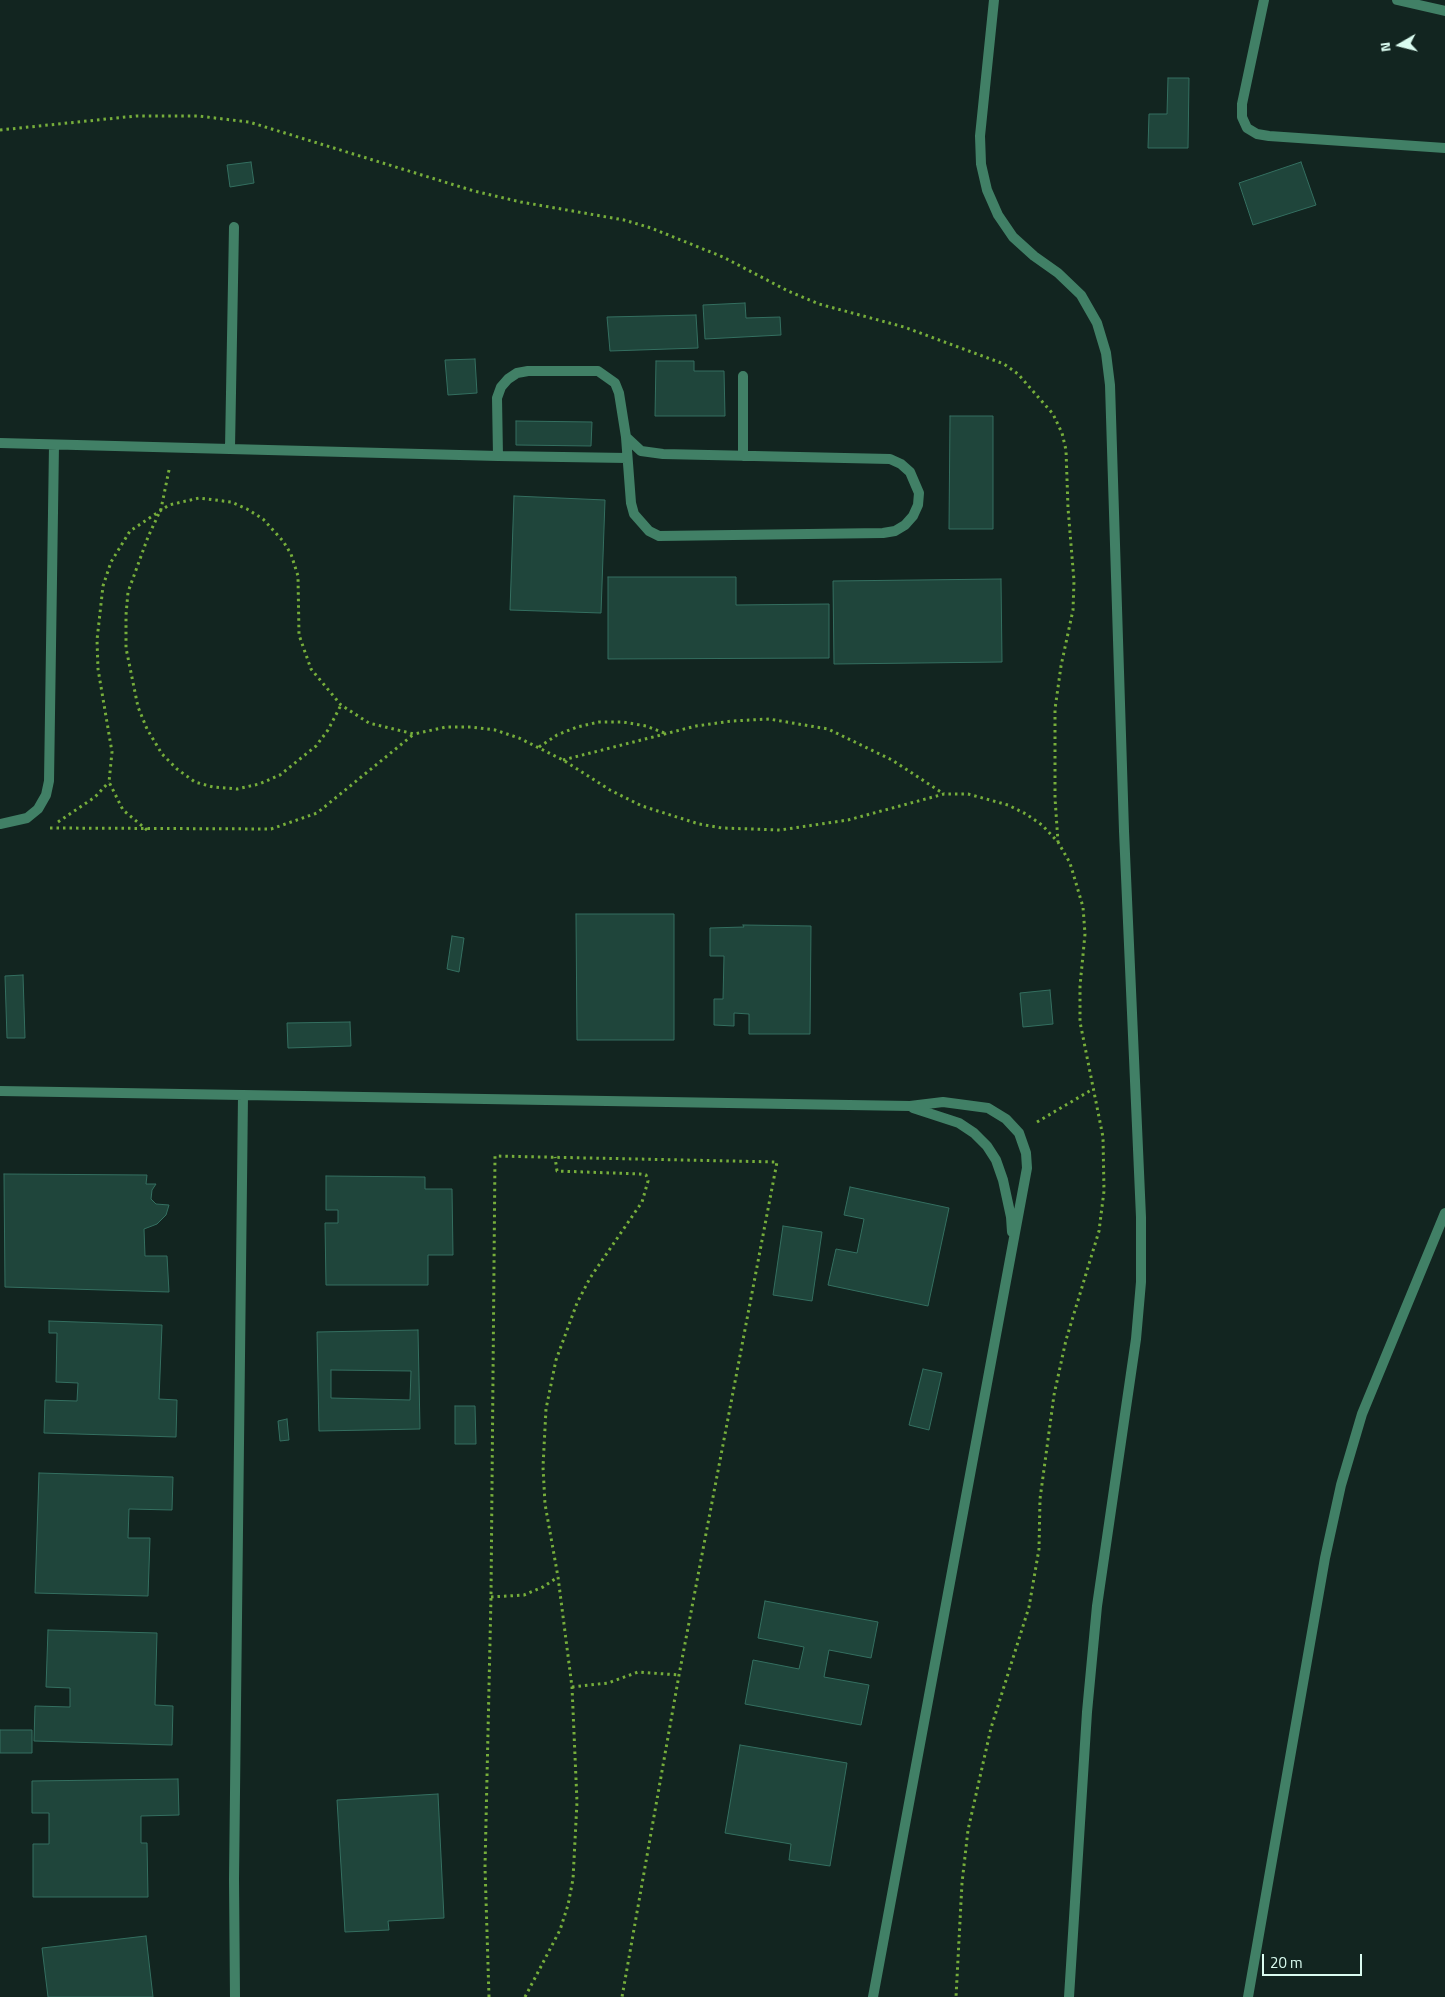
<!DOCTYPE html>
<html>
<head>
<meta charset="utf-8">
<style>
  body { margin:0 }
  #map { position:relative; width:1445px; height:1997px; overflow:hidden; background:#122520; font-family:"Titillium Web",sans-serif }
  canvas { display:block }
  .north { position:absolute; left:1375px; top:20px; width:50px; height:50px; -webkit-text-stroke:4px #122520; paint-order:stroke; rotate:262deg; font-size:14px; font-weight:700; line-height:20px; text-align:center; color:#dafcf0 }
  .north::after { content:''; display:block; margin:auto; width:18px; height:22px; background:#dafcf0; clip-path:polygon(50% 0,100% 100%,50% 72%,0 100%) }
  .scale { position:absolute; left:1262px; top:1954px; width:100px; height:22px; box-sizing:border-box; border:2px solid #dafcf0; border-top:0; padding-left:6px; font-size:15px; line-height:18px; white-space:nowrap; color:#dafcf0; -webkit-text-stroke:4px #122520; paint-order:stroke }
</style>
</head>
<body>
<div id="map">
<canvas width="1445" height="1997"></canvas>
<div class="north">N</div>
<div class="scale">20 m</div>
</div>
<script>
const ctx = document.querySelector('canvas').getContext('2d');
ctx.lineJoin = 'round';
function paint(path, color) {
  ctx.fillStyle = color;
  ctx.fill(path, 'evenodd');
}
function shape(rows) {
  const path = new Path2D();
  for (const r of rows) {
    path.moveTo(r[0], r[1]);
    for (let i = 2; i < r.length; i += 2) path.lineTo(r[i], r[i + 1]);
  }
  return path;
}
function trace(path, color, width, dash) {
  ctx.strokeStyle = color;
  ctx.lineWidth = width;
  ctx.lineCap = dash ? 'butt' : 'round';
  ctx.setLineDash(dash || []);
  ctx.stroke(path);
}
const building = shape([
  [1168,78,1189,78,1188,148,1148,148,1149,114,1167,114,1168,78],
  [251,162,254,183,230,187,227,165,251,162],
  [1301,162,1316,205,1253,225,1239,183,1301,162],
  [745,303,746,318,780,317,781,335,705,339,703,305,745,303],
  [696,315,698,348,610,351,607,317,696,315],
  [475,359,477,393,448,395,445,360,475,359],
  [656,361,694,361,694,371,724,371,725,416,655,416,656,361],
  [950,416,993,416,993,529,949,529,950,416],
  [516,421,592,422,591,446,516,445,516,421],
  [514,496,605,500,601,613,510,610,514,496],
  [608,577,736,577,736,605,829,604,829,658,608,659,608,577],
  [1001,579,1002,662,834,664,833,581,1001,579],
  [576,914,674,914,674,1040,577,1040,576,914],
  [743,925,811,926,810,1034,749,1034,749,1014,734,1013,734,1026,714,1025,714,999,723,999,724,956,710,956,710,928,744,927,743,925],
  [452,936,464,938,459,972,447,969,452,936],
  [23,975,25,1038,7,1038,5,976,23,975],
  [1050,990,1053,1024,1023,1027,1020,993,1050,990],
  [350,1022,351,1046,288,1048,287,1023,350,1022],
  [4,1174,147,1175,146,1184,156,1184,152,1190,151,1199,156,1204,169,1205,166,1215,157,1224,144,1229,145,1256,167,1256,169,1292,5,1287,4,1174],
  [326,1176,425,1177,425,1189,452,1189,453,1255,428,1255,428,1285,326,1285,325,1223,338,1223,338,1210,326,1210,326,1176],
  [850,1187,949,1208,928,1306,828,1285,836,1249,857,1253,864,1219,844,1215,850,1187],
  [783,1226,822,1232,812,1301,773,1295,783,1226],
  [49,1321,162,1325,159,1399,177,1400,176,1437,44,1433,45,1400,77,1401,78,1383,56,1382,57,1333,49,1333,49,1321],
  [418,1330,420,1429,319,1431,317,1332,418,1330],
  [331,1370,411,1371,410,1400,331,1398,331,1370],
  [923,1369,942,1373,929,1430,909,1425,923,1369],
  [455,1406,475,1406,476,1444,455,1444,455,1406],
  [287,1419,289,1440,280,1441,278,1421,287,1419],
  [39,1473,173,1477,172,1510,129,1509,128,1538,150,1538,148,1596,35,1593,39,1473],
  [765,1601,878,1622,871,1658,829,1650,824,1677,869,1685,861,1725,745,1704,753,1660,799,1669,804,1647,758,1638,765,1601],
  [48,1630,157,1633,155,1705,173,1706,172,1745,34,1741,35,1706,70,1707,70,1688,46,1687,48,1630],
  [0,1730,32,1730,32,1753,0,1753,0,1730],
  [740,1745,847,1763,830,1866,789,1860,791,1844,725,1833,740,1745],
  [178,1779,179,1815,141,1816,141,1843,147,1843,148,1897,33,1897,33,1844,49,1844,49,1813,32,1813,32,1781,178,1779],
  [438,1794,444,1918,388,1921,389,1930,345,1932,337,1800,438,1794],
  [146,1936,153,1997,48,1997,42,1948,146,1936]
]);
const path = shape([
  [0,130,136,116,198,116,249,122,474,191,521,202,624,220,651,228,723,257,788,291,819,304,904,327,1004,364,1018,374,1053,414,1062,433,1066,450,1068,508,1074,581,1073,610,1061,666,1055,709,1055,798,1058,842],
  [169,470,161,509,148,537,128,592,126,615,126,648,138,707,147,729,162,754,177,769,195,782,213,787,237,789,259,784,280,775,316,746,328,730,341,705],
  [539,747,557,735,577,727,599,722,623,722,646,726,667,734],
  [563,760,696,726,732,721,769,719,828,729,892,760,944,794],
  [58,822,95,797,109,782],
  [50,828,271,829,317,813,414,734],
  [147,830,123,810,109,782,112,752,98,669,97,640,103,586,111,562,130,531,169,505,199,498,231,502,247,509,263,519,283,541,291,554,298,576,299,635,311,669,341,705,369,723,414,734,446,727,471,727,495,730,519,738,563,760,610,790,642,806,699,824,722,828,780,830,848,820,944,794,968,794,1008,805,1026,814,1042,825,1058,842,1070,863,1083,907,1085,934,1080,986,1080,1022,1103,1137,1104,1191,1099,1231,1066,1340,1054,1395,1040,1499,1039,1549,1029,1607,991,1728,968,1830,962,1883,956,1997],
  [1037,1122,1093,1089],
  [491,1597,524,1595,543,1587,558,1577],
  [572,1687,608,1683,638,1672,679,1675],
  [489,1997,485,1867,491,1597,495,1156,777,1162,679,1675,622,1997],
  [525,1997,560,1930,568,1905,573,1879,577,1802,572,1687,558,1577,545,1504,543,1467,546,1409,556,1360,577,1303,590,1278,642,1202,648,1181,646,1175,640,1174,557,1171,555,1157]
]);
const service = shape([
  [1264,0,1242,104,1242,117,1247,128,1257,134,1269,136,1445,148],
  [0,443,498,456,627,458],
  [230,448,234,227],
  [498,456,497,398,501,387,508,379,517,373,528,371,598,371,615,383,619,393,626,437,641,451,663,454,890,459,901,464,910,472,919,493,918,505,913,516,905,525,895,531,883,533,659,536,649,531,634,514,631,503,626,437],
  [743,456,743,376],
  [0,824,27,818,38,809,46,795,49,781,54,445]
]);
const minor = shape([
  [994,0,980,136,981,164,987,190,998,215,1013,237,1034,256,1058,273,1081,295,1097,323,1106,353,1110,385,1124,831,1141,1217,1141,1282,1136,1339,1097,1606,1087,1712,1069,1997],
  [1397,0,1445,11],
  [0,1091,910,1106,943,1102,988,1108,1006,1119,1019,1133,1026,1153,1027,1168,873,1997],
  [913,1108,959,1123,974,1133,987,1146,996,1160,1003,1180,1011,1217,1012,1232],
  [235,1997,234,1879,243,1095],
  [1248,1997,1325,1558,1341,1485,1362,1414,1445,1213]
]);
paint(building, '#1f453b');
trace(building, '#346f60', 1);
trace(path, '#76ae3b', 3, [2.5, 4]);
trace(service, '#418066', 10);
trace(minor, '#418066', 10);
</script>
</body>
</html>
